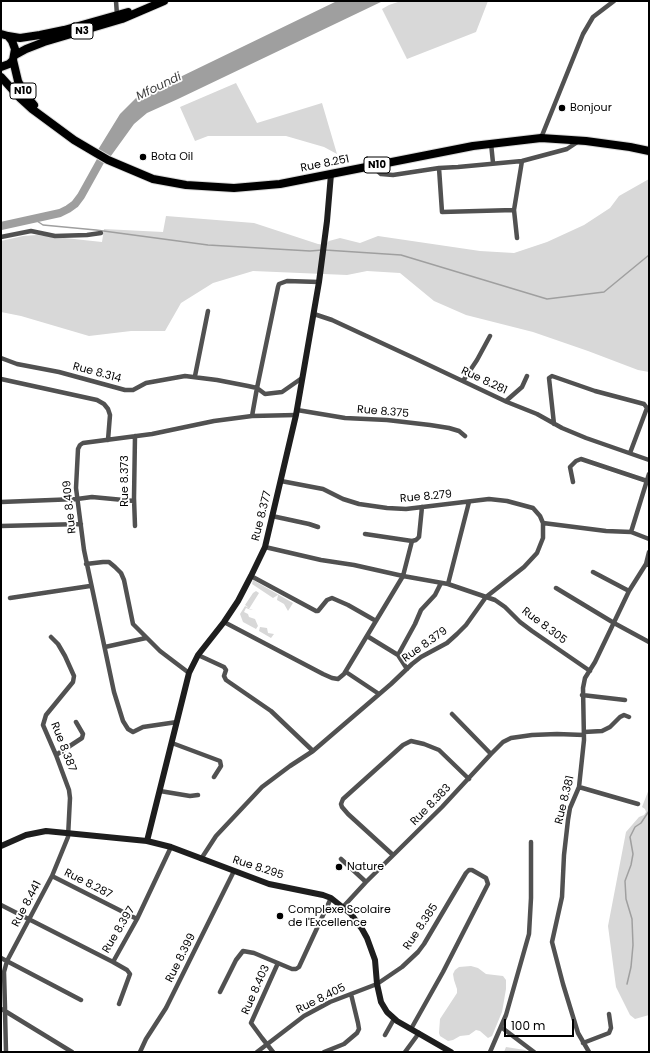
<!DOCTYPE html>
<html>
<head>
<meta charset="utf-8">
<style>
  body { margin:0 }
  #map { position:relative; width:650px; height:1053px; overflow:hidden; background:#fff; font-family:Poppins,sans-serif }
  canvas { display:block }
  .frame { position:absolute; inset:0; border:2px solid #000; pointer-events:none }
  .scale { position:absolute; left:504px; top:1019px; width:70px; height:18px; box-sizing:border-box; border:2px solid #000; border-top:0; padding-left:5px; font-size:12px; line-height:14px; white-space:nowrap; color:#000; -webkit-text-stroke:3px #fff; paint-order:stroke }
</style>
</head>
<body>
<div id="map">
<canvas width="650" height="1053"></canvas>
<div class="frame"></div>
<div class="scale">100 m</div>
</div>
<script>
const ctx = document.querySelector('canvas').getContext('2d');
ctx.lineJoin = 'round';
function paint(path, color) {
  ctx.fillStyle = color;
  ctx.fill(path, 'evenodd');
}
function shape(rows) {
  const path = new Path2D();
  for (const r of rows) {
    path.moveTo(r[0], r[1]);
    for (let i = 2; i < r.length; i += 2) path.lineTo(r[i], r[i + 1]);
  }
  return path;
}
function trace(path, color, width, dash) {
  ctx.strokeStyle = color;
  ctx.lineWidth = width;
  ctx.lineCap = dash ? 'butt' : 'round';
  ctx.setLineDash(dash || []);
  ctx.stroke(path);
}
function label(font, color, halo, rows, align = 'center') {
  ctx.font = font + ' Poppins,sans-serif';
  ctx.lineWidth = 3.5;
  ctx.setLineDash([]);
  ctx.textBaseline = 'middle';
  ctx.strokeStyle = halo;
  ctx.fillStyle = color;
  for (const [text, x, y, turn = 0] of rows) {
    ctx.save();
    ctx.translate(x, y);
    ctx.rotate((+turn || 0) * Math.PI / 180);
    ctx.textAlign = isNaN(turn) ? turn : align;
    if (halo) ctx.strokeText(text, 0, 0);
    ctx.fillText(text, 0, 0);
    ctx.restore();
  }
}
const green = shape([
  [401,1,488,1,476,32,407,59,382,9,389,5],
  [236,83,257,123,322,103,337,154,324,147,286,136,208,136,195,141,180,107],
  [649,179,649,372,638,370,588,351,533,332,466,315,434,301,400,273,367,271,347,275,253,271,213,283,181,303,165,331,131,331,89,336,21,316,1,312,1,241,23,236,37,235,102,242,104,229,163,232,166,216,254,223,318,244,325,245,329,241,340,238,360,243,378,236,480,251,514,253,547,242,584,225,610,208,619,196],
  [253,580,293,603,288,611,284,604,277,600,278,595,273,598,252,584],
  [256,591,259,593,249,609,253,610,251,610,246,608,244,612,248,614,249,617,255,619,258,626,256,629,243,622,240,614,245,606,249,608,245,605,253,593],
  [260,627,267,628,268,633,274,634,271,638,259,631],
  [649,789,649,1015,635,1019,630,1015,616,987,608,926,626,832,639,817,644,815,646,812,645,809,642,807],
  [471,966,478,968,486,974,503,976,506,980,506,989,502,1012,492,1036,488,1038,480,1031,476,1030,469,1035,460,1036,453,1040,448,1041,440,1036,439,1033,440,1019,457,993,457,989,454,980,453,974,455,970,459,967],
  [506,1047,525,1050,529,1052,504,1052]
]);
const water = shape([
  [337,1,383,1,178,99,147,113,134,124,108,160,96,153,120,114,138,96,178,78]
]);
const stream = shape([
  [34,219,43,225,96,230,208,245,310,251,322,250],
  [325,250,401,255,547,299,604,292,649,255],
  [627,984,631,967,633,945,632,919,626,899,625,881,631,865,633,854,630,837,635,827,641,823,649,811]
]);
const river = shape([
  [1,226,60,213,68,209,75,204,81,196,106,151]
]);
const street = shape([
  [116,1,117,15],
  [541,138,583,34,593,17,614,1],
  [491,143,493,163],
  [372,166,381,174,393,175,439,168,458,167,522,161,567,149,579,141],
  [439,168,442,212,514,210],
  [1,237,31,231,55,236,87,235,101,233],
  [517,238,514,210,522,161],
  [314,314,332,320,414,358,507,402,537,414,562,428,586,438,649,460],
  [1,358,17,364,59,372,125,390,133,390,146,383,185,376,217,380,248,386,257,388,265,394,282,392,302,378],
  [195,376,208,311],
  [1,379,97,400,104,404,108,409,110,415,108,440],
  [463,381,477,360,490,336],
  [506,401,522,387,527,376],
  [297,410,345,418,387,420,430,425,449,428,459,431,465,436],
  [252,416,257,388,278,287,279,284,287,281,319,282],
  [554,424,549,378,552,376,595,391,644,404,647,408,630,453],
  [135,436,134,498,135,526],
  [281,481,323,489,343,499,359,504,387,508,406,509,489,499,507,501,533,508,540,516,543,523],
  [573,482,570,467,576,461,581,459,647,481],
  [1,502,77,499,92,497,134,501],
  [272,516,309,524,318,527],
  [1,526,81,524],
  [631,532,649,474],
  [365,534,412,541,416,540,419,537,422,507],
  [265,547,321,560,354,565,403,576,448,584,495,600,505,607,520,622,532,631,590,671],
  [86,564,103,562,109,562,115,567,121,573,124,580,133,624,160,651,189,673],
  [646,564,649,552],
  [593,572,629,591],
  [251,576,316,611,318,611,327,600,332,598,348,605,376,621],
  [448,584,469,502],
  [556,588,614,623,649,642],
  [10,598,90,586],
  [224,622,323,674,332,678,338,679,344,674,403,576,412,541],
  [367,636,398,655,407,669],
  [51,637,58,644,65,656,74,676,73,682,46,715,43,725,56,755,69,790,70,798,68,837,52,876,7,961,4,972,5,1007,5,1011,72,1052],
  [105,647,146,638],
  [198,655,224,667,226,670,224,676,226,680,271,711,313,751],
  [398,655,415,624,421,610,435,595,441,583],
  [346,672,379,694],
  [582,695,625,700],
  [177,722,143,727,133,732,128,729,123,721,114,692,84,550,76,488,78,449,80,445,83,443,152,434,214,421,252,416,296,415],
  [584,732,602,731,610,727,620,717,624,715,629,717],
  [172,743,220,761,221,766,214,777],
  [491,754,503,742,511,738,532,735,557,734,584,735],
  [56,755,82,738,83,734,76,722],
  [579,787,638,804],
  [160,791,190,796,198,795],
  [393,855,348,814,342,807,341,804,343,799,403,745,411,741,424,744,439,750,469,779],
  [201,859,216,836,262,787,290,766,313,751,391,684,412,664,421,657,447,643,457,634,466,625,486,597,524,567,537,553,543,538,543,523,606,531,631,532,649,539],
  [341,859,366,882],
  [52,876,137,919],
  [1,905,113,962,137,919,171,847],
  [343,907,366,882,442,807,491,754,452,714],
  [1,958,81,1000],
  [113,962,127,970,130,974,119,1004],
  [220,992,236,960,243,951,254,953,292,969,296,969,299,967,331,898],
  [1,1009,5,1011,6,1052],
  [501,1027,534,1052],
  [385,1035,394,1019],
  [583,1043,609,1033,611,1028,609,1014],
  [140,1052,146,1039,166,1008,234,871],
  [257,1052,304,1016,330,1002,377,984,402,967,418,952,424,944,466,873,469,870,472,870,486,878,488,884,443,972,411,1029],
  [273,1052,262,1038,251,1023,278,963],
  [324,1052,344,1044,357,1033,359,1029,358,1023,351,994],
  [405,1052,419,1033],
  [490,1052,506,1015,529,934,531,898,531,842],
  [589,1052,578,1033,563,984,552,942,562,897,564,855,568,820,570,808,579,787,584,740,583,688,585,678,595,662,629,591,646,564,649,565]
]);
const secondary = shape([
  [147,841,189,673,198,655,224,622,238,601,251,576,265,547,296,415,319,282,327,221,331,174],
  [1,846,26,835,46,831,147,841,171,847,269,884,323,895,331,898,351,914,362,929,367,938,375,960,377,984,381,1002,387,1012,397,1021,451,1052]
]);
const highway = shape([
  [1,34,8,36,12,41,15,49,13,60,9,64,1,67],
  [8,36,20,38,40,35,64,30,128,12],
  [15,55,26,49,44,42,122,19,164,1],
  [13,60,18,81,24,93,34,105],
  [1,77,20,98,32,109,74,140,96,153,108,160,153,179,186,185,234,188,280,184,473,146,541,138,586,141,630,147,649,151]
]);
const markers = [
  [562,108,4,"#000"],
  [143,157,4,"#000"],
  [339,867,4,"#000"],
  [280,916,4,"#000"]
];
const shields = [
  [82,31,22],
  [23,91,26],
  [377,165,26]
];
const shieldNames = [
  ["N3",82,31],
  ["N10",23,91],
  ["N10",377,165]
];
const poiNames = [
  ["Bonjour",570,108],
  ["Bota Oil",151,157],
  ["Nature",347,867],
  ["Complexe Scolaire",288,910],
  ["de l'Excellence",288,923]
];
const streetNames = [
  ["Rue 8.251",325,164,-11],
  ["Rue 8.314",97,373,15],
  ["Rue 8.281",484,381,25],
  ["Rue 8.375",383,412,5],
  ["Rue 8.373",125,481,-90],
  ["Rue 8.279",426,497,-5],
  ["Rue 8.409",70,507,-96],
  ["Rue 8.377",262,516,-76],
  ["Rue 8.305",544,626,37],
  ["Rue 8.379",425,645,-35],
  ["Rue 8.387",63,747,69],
  ["Rue 8.381",565,800,-76],
  ["Rue 8.383",431,805,-46],
  ["Rue 8.295",258,868,18],
  ["Rue 8.287",88,884,27],
  ["Rue 8.441",27,904,-62],
  ["Rue 8.385",421,927,-56],
  ["Rue 8.397",119,930,-59],
  ["Rue 8.399",181,958,-63],
  ["Rue 8.403",256,990,-66],
  ["Rue 8.405",321,999,-26]
];
const waterNames = [
  ["Mfoundi",159,87,-26]
];
paint(green, '#d8d8d8');
paint(water, '#9f9f9f');
trace(stream, '#9f9f9f', 1.5);
trace(river, '#9f9f9f', 8);
trace(highway, '#dbdbdb', 10);
trace(street, '#515151', 4.5);
trace(secondary, '#1e1e1e', 6);
trace(highway, '#000', 8);
for (const [x, y, r, color] of markers) {
  const dot = new Path2D();
  dot.arc(x, y, r, 0, 2 * Math.PI);
  ctx.fillStyle = color;
  ctx.fill(dot);
  trace(dot, '#fff', 1.5);
}
for (const [x, y, w] of shields) {
  const box = new Path2D();
  box.roundRect(x - w / 2, y - 8, w, 16, 3);
  ctx.fillStyle = '#fff';
  ctx.fill(box);
  trace(box, '#000', 1);
}
label('bold 10px', '#000', null, shieldNames);
label('11px', '#000', '#fff', poiNames, 'left');
label('11px', '#000', '#fff', streetNames);
label('italic 12px', '#404040', '#fff', waterNames);
</script>
</body>
</html>
